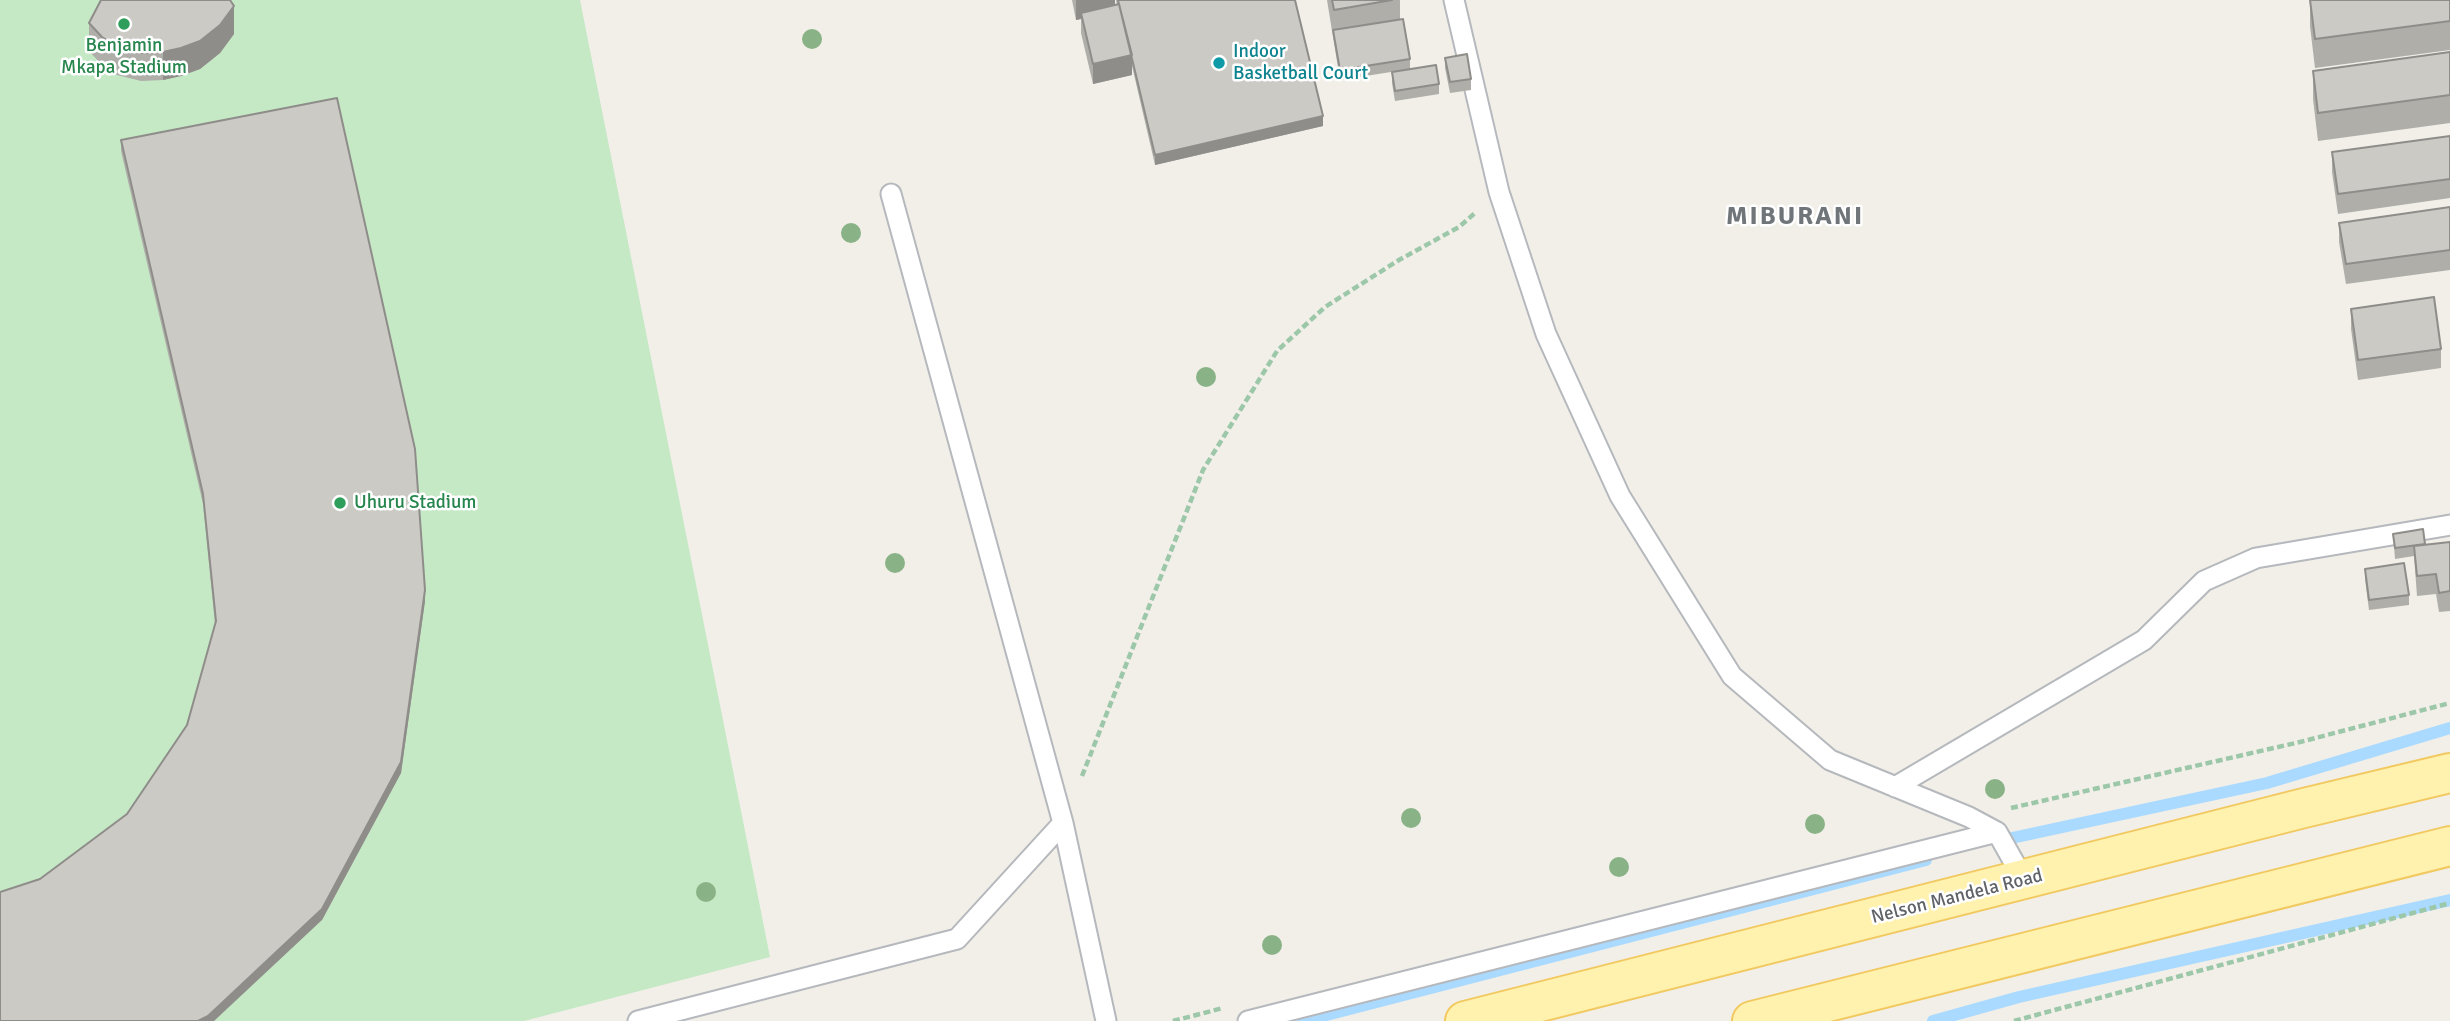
<!DOCTYPE html>
<html>
<head>
<meta charset="utf-8">
<style>
  body { margin:0 }
  canvas { display:block; background:#f1efe8 }
</style>
</head>
<body>
<canvas width="2450" height="1021"></canvas>
<script>
const ctx = document.querySelector('canvas').getContext('2d');
ctx.lineJoin = 'round';
function paint(path, color) {
  ctx.fillStyle = color;
  ctx.fill(path, 'evenodd');
}
function shape(rows) {
  const path = new Path2D();
  for (const r of rows) {
    path.moveTo(r[0], r[1]);
    for (let i = 2; i < r.length; i += 2) path.lineTo(r[i], r[i + 1]);
  }
  return path;
}
function trace(path, color, width, dash) {
  ctx.strokeStyle = color;
  ctx.lineWidth = width;
  ctx.lineCap = dash ? 'butt' : 'round';
  ctx.setLineDash(dash || []);
  ctx.stroke(path);
}
function label(font, color, halo, rows, align = 'center') {
  ctx.font = font + ' Signika,sans-serif';
  ctx.lineWidth = 5;
  ctx.setLineDash([]);
  ctx.textBaseline = 'middle';
  ctx.strokeStyle = halo;
  ctx.fillStyle = color;
  for (const [text, x, y, turn = 0] of rows) {
    ctx.save();
    ctx.translate(x, y);
    ctx.rotate((+turn || 0) * Math.PI / 180);
    ctx.textAlign = isNaN(turn) ? turn : align;
    if (halo) ctx.strokeText(text, 0, 0);
    ctx.fillText(text, 0, 0);
    ctx.restore();
  }
}
const green = shape([
  [0,0,580,0,770,957,524,1021,0,1021]
]);
const stream = shape([
  [1998,841,2267,783,2450,728],
  [1303,1021,1926,860],
  [1933,1021,2019,997,2450,900]
]);
const path = shape([
  [1082,776,1203,470,1277,351,1325,307,1399,260,1459,227,1475,213],
  [2011,808,2300,742,2450,703],
  [1173,1021,1223,1008],
  [2014,1021,2450,903]
]);
const lane = shape([
  [1454,0,1499,192,1546,334,1620,496,1732,676,1830,760,1969,817,1997,832,2024,880],
  [891,194,1063,823,1106,1021],
  [1895,787,2144,640,2204,581,2256,558,2450,525],
  [638,1021,957,939,1063,823],
  [1248,1021,1997,832]
]);
const primary = shape([
  [1465,1021,2304,808,2450,773],
  [1752,1021,2450,846]
]);
const trees = [
  [812,39],
  [851,233],
  [1206,377],
  [895,563],
  [1995,789],
  [1411,818],
  [1815,824],
  [1619,867],
  [706,892],
  [1272,945]
];
const wall = shape([
  [1072,0,1115,0,1115,5,1117,5,1116,0,1295,0,1323,126,1155,165,1132,66,1132,75,1093,84,1081,33,1081,19,1076,20],
  [1327,0,1400,0,1400,19,1410,59,1410,69,1340,80],
  [2310,0,2450,0,2450,50,2315,68,2310,26],
  [89,23,234,34,220,53,200,69,181,76,163,80,141,81,117,75,102,65,89,51],
  [2450,52,2450,123,2318,141,2313,99,2313,71],
  [1445,58,1471,79,1471,90,1450,93,1445,68],
  [1392,72,1439,84,1439,94,1395,101,1392,83],
  [2450,136,2450,198,2338,214,2332,172,2332,152],
  [121,140,425,601,401,773,322,920,40,879,127,814,187,725,215,624,203,504,121,151],
  [2450,207,2450,270,2346,284,2339,242,2339,223],
  [2351,309,2441,349,2441,368,2358,380,2351,329],
  [2393,534,2425,545,2450,542,2450,611,2439,612,2436,594,2417,596,2414,556,2395,559],
  [2365,569,2409,595,2409,605,2369,610,2365,579]
]);
const shadedWall = shape([
  [1076,0,1115,0,1115,12,1081,13,1081,19,1076,20],
  [234,6,234,34,220,53,200,69,181,76,163,80,163,52],
  [1132,55,1132,75,1093,84,1093,64],
  [1323,116,1323,126,1155,165,1155,155],
  [425,590,425,601,401,773,322,920,214,1021,198,1021]
]);
const building = shape([
  [101,0,230,0,234,6,220,25,200,41,181,48,163,52,141,53,117,47,102,37,89,23,101,0],
  [1118,0,1295,0,1323,116,1155,155,1118,0],
  [1332,0,1392,0,1334,10,1332,0],
  [2310,0,2450,0,2450,21,2315,39,2310,0],
  [1119,4,1132,55,1093,64,1081,13,1119,4],
  [1403,19,1410,59,1340,70,1333,30,1403,19],
  [2450,52,2450,95,2318,113,2313,71,2450,52],
  [1467,54,1471,79,1450,82,1445,58,1467,54],
  [1436,65,1439,84,1395,91,1392,72,1436,65],
  [337,98,415,449,425,590,401,762,322,909,208,1016,198,1021,0,1021,0,892,40,879,127,814,187,725,216,621,203,494,121,140,337,98],
  [2450,136,2450,179,2338,194,2332,152,2450,136],
  [2450,207,2450,250,2346,264,2339,223,2450,207],
  [2434,297,2441,349,2358,360,2351,309,2434,297],
  [2423,529,2425,544,2395,548,2393,534,2423,529],
  [2450,542,2450,591,2439,593,2436,574,2417,576,2414,546,2450,542],
  [2404,563,2409,595,2369,600,2365,569,2404,563]
]);
const markers = [
  [124,24,7,"#2e9e5b"],
  [1219,63,7,"#0f9aa8"],
  [340,503,7,"#2e9e5b"]
];
const leisureNames = [
  ["Benjamin",124,46],
  ["Mkapa Stadium",124,68],
  ["Uhuru Stadium",354,503,"left"]
];
const cultureNames = [
  ["Indoor",1233,52],
  ["Basketball Court",1233,74]
];
const streetNames = [
  ["Nelson Mandela Road",1957,897,-14]
];
const districtNames = [
  ["MIBURANI",1795,217]
];
paint(green, '#c5e8c5');
trace(stream, '#aadaff', 12);
trace(lane, '#b5b8bc', 23);
trace(primary, '#f2c960', 42);
trace(path, '#9cc7a9', 4.5, [7, 3.5]);
trace(lane, '#fff', 19);
trace(primary, '#fff2af', 38);
ctx.fillStyle = '#89b387';
for (const [x, y] of trees) {
  ctx.beginPath();
  ctx.arc(x, y, 10, 0, 2 * Math.PI);
  ctx.fill();
}
paint(wall, '#afaea9');
paint(shadedWall, '#8f8d8a');
paint(building, '#cccac5');
trace(building, '#8f8d8a', 2);
for (const [x, y, r, color] of markers) {
  const dot = new Path2D();
  dot.arc(x, y, r, 0, 2 * Math.PI);
  ctx.fillStyle = color;
  ctx.fill(dot);
  trace(dot, '#fff', 2.5);
}
label('19px', '#27864d', '#fff', leisureNames);
label('19px', '#0d838f', '#fff', cultureNames, 'left');
label('19px', '#5f6368', '#fff', streetNames);
ctx.letterSpacing = '2px';
label('bold 26px', '#70757a', '#fff', districtNames);
ctx.letterSpacing = '0px';
</script>
</body>
</html>
